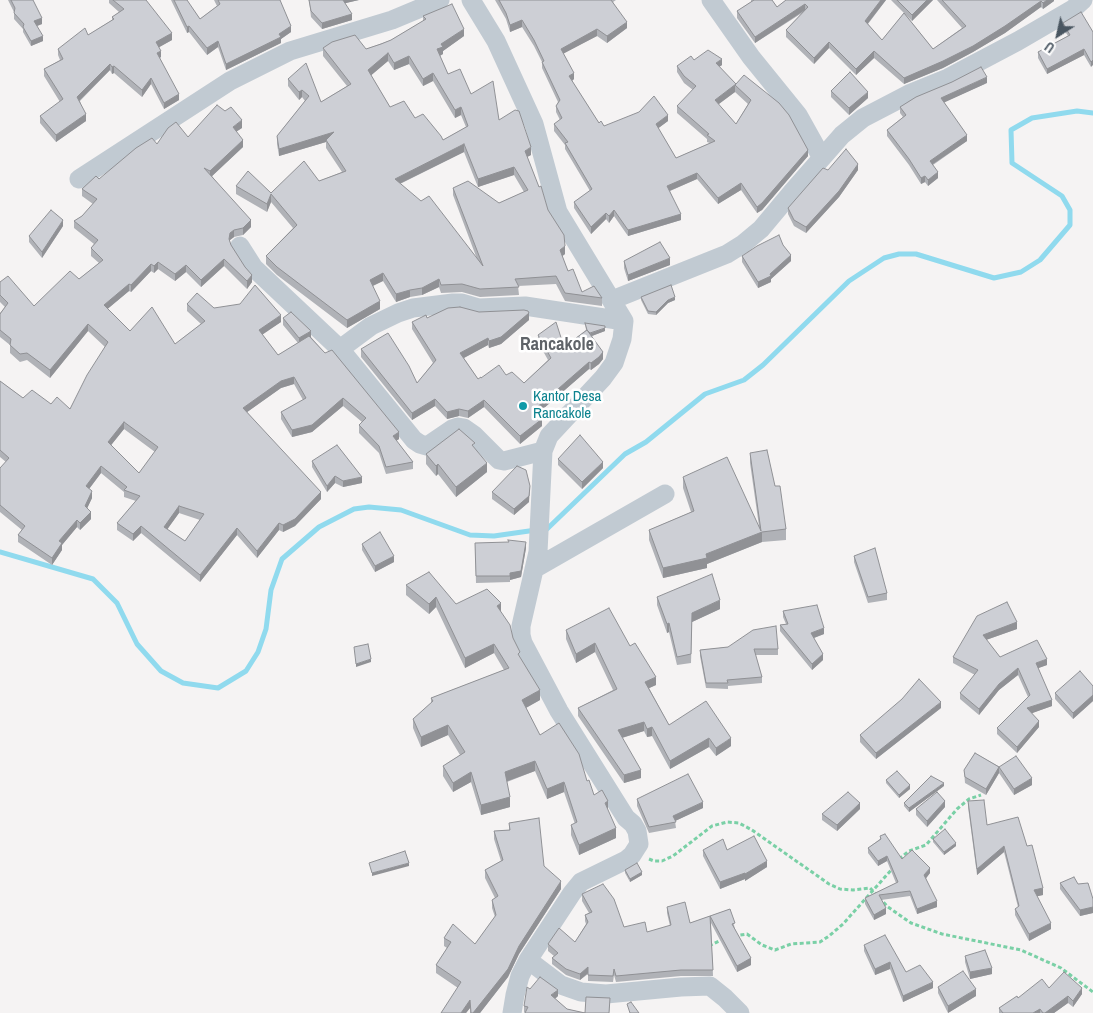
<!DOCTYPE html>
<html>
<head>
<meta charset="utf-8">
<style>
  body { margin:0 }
  #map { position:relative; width:1093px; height:1013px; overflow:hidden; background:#f5f3f3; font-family:"Archivo Narrow",sans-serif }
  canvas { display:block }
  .north { position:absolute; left:1033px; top:10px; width:50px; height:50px; -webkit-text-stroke:4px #fff; paint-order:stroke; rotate:215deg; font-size:14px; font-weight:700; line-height:20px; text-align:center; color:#4a5661 }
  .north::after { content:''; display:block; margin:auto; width:18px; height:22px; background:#4a5661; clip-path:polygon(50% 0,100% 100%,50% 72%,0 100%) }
</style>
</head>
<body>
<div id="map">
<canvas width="1093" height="1013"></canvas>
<div class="north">U</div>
</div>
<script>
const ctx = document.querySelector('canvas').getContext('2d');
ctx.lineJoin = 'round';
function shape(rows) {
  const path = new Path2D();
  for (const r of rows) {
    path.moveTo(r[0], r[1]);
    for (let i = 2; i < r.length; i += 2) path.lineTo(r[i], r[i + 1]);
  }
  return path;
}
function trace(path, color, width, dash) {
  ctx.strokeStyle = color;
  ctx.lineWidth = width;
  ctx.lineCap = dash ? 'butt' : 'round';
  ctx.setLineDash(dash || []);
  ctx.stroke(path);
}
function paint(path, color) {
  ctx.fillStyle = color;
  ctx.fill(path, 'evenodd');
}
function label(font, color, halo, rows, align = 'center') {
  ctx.font = font + ' "Archivo Narrow",sans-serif';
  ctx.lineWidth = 5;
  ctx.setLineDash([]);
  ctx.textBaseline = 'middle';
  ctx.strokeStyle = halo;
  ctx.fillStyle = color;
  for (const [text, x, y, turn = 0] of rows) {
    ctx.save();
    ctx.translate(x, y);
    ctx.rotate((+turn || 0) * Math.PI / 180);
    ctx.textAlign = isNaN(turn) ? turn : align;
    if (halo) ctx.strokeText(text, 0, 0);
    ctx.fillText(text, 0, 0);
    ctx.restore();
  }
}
const stream = shape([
  [544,529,547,529,625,454,646,442,705,394,744,380,763,365,849,281,884,258,899,254,916,254,994,278,1021,272,1040,260,1070,225,1070,210,1062,196,1012,163,1011,130,1032,118,1077,111,1093,113],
  [0,552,93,579,117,603,137,644,161,671,183,683,218,688,246,671,258,652,266,629,271,590,282,559,319,527,354,509,369,507,401,510,470,535,494,536,536,530]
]);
const path = shape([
  [649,859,654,861,662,861,673,856,712,826,727,822,739,823,752,830,829,884,840,889,853,890,870,888,888,907,911,923,942,934,1021,950,1061,968,1093,992],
  [899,859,909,851,926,845,957,809,969,799,981,795],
  [734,936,747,934,762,945,775,950,791,944,820,942,829,936,843,924,893,868],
  [709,946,723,939]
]);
const minor = shape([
  [471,0,496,41,534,124,558,212,624,321,622,339,614,363,603,378,549,436,543,451,538,552,521,626,521,635,523,643,559,711,626,818,633,824,637,831,639,844,632,855,626,860,581,882,572,893,528,960,520,976,515,995,512,1013],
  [711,0,751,57,798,115,822,158],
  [79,179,230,81,290,51,392,20,440,0],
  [240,246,254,268,340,349,414,440,420,444,427,446,452,429,458,427,464,428,474,435,499,460,504,461,543,451],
  [612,300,727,254,743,244,761,229,792,192,842,135,863,118,911,93,948,78,1018,41,1073,9,1083,0],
  [340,349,371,326,398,313,413,308,453,303,462,303,479,308,525,306,624,321],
  [534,569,665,494],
  [528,960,561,985,581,992,606,994,681,987,710,986,725,998,740,1013]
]);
const wall = shape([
  [8,0,33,0,42,24,37,26,43,41,31,46,23,32,23,29,14,19,14,12],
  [109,0,146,0,172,40,159,47,161,57,160,58,179,100,164,109,151,84,142,97,114,73,112,74,110,70,80,101,86,121,56,142,40,123,40,116,60,102,44,76,44,69,60,60,58,55,58,49,88,35,112,20,112,17,119,12,109,3],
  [171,0,188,0,187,1,200,19,217,6,214,0,280,0,291,32,281,39,281,43,226,70,218,47,207,55,189,32,187,33],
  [309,0,359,0,345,3,352,20,322,29,311,17],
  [495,0,616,0,613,2,627,28,607,43,597,36,563,53,574,79,572,81,599,123,604,126,668,121,658,128,676,158,710,143,707,142,707,139,677,113,677,106,693,90,684,83,677,72,677,66,694,60,722,65,719,67,808,156,762,210,757,213,741,190,718,204,697,179,670,191,681,220,628,236,614,216,609,223,606,219,591,234,574,208,574,202,590,191,565,149,565,145,554,131,554,124,560,120,556,112,556,106,558,102,542,68,542,62,534,46,522,27,510,32,506,19],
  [735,92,748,104,736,124,718,104],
  [751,0,772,0,777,7,786,0,886,0,868,24,882,40,904,13,891,0,933,0,912,21,905,14,933,49,962,28,937,0,1054,0,1054,1,1043,9,1041,7,1005,33,973,52,943,68,904,84,874,58,856,75,829,48,814,64,786,37,786,30,802,13,755,43,737,18,737,11,751,2],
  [423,16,464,36,443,51,443,54,440,56,448,74,499,120,531,155,527,157,565,254,562,256,568,271,582,292,602,298,602,306,565,301,556,284,518,286,519,295,480,297,462,292,441,293,439,287,422,295,410,297,396,302,383,281,373,286,380,309,347,328,277,275,266,264,266,256,293,228,271,202,267,212,236,194,236,186,271,193,319,181,342,172,326,148,326,142,279,156,277,144,277,136,305,101,302,97,299,100,288,86,288,79,321,102,347,86,323,56,323,48,366,49,391,40,423,21],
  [388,61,394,70,409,64,423,86,433,81,455,118,461,115,466,127,443,140,415,118,390,107,371,75],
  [464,152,478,187,514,175,524,192,499,203,453,188,453,195,477,259,400,184],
  [1063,23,1093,32,1091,67,1084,55,1047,74,1038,58,1038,52,1068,36,1063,28],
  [987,83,944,102,967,141,933,165,938,178,928,186,925,182,921,184,909,165,887,136,887,130,903,117,900,113,900,107],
  [831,91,868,98,849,115,831,97],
  [242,128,236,131,243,147,212,176,251,227,243,235,234,237,230,240,230,242,231,245,252,282,247,289,224,266,201,287,186,272,175,281,158,269,154,273,151,271,131,292,129,291,107,309,130,331,175,344,201,324,187,311,187,304,281,322,262,334,278,355,298,343,283,325,283,318,311,337,399,439,396,441,413,462,413,469,386,474,379,453,359,433,359,425,362,422,343,406,312,432,292,437,281,419,281,412,303,400,294,384,281,388,247,412,321,499,295,526,283,532,279,530,257,558,237,535,200,582,141,533,133,541,117,530,117,523,136,501,124,497,124,492,101,473,89,489,92,498,87,508,91,519,80,530,77,527,62,545,62,550,52,565,18,542,18,535,22,530,0,512,0,468,6,462,0,457,0,381,23,398,51,404,70,409,105,347,88,331,50,378,27,360,20,362,10,353,10,345,0,337,0,313,5,307,0,302,0,282,34,306,79,279,99,263,91,256,91,248,94,244,74,228,74,221,82,216,93,204,82,196,82,189,157,144,188,137],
  [124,429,155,452,139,473,111,445],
  [179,513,200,520,185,541,167,529],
  [828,170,858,170,839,197,806,233,794,226,788,214,788,208],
  [63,226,42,258,29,242,29,236],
  [783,245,791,261,771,279,771,282,758,288,742,262,742,256],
  [624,261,670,265,628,281,624,268],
  [641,297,675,300,668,303,656,315,648,314,641,300],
  [479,312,529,320,501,344,489,348,488,345,464,358,478,379,506,375,524,383,548,360,538,342,538,335,564,347,586,330,585,323,605,331,592,336,603,359,599,364,591,370,589,369,538,413,542,426,520,444,484,407,468,418,459,416,447,419,435,406,412,420,361,357,361,349,417,383,433,363,412,329,412,322,427,318],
  [475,449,487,472,456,497,438,474,436,476,426,464,426,454],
  [750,453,775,486,786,529,786,540,762,542,707,564,707,568,663,578,649,540,649,530,691,512,683,488,683,477,759,526,750,463],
  [558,459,603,468,582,489,558,465],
  [312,461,362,483,343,487,335,483,327,492,312,467],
  [492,492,529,502,514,515,492,499],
  [475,543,526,548,521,577,510,580,510,582,476,583],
  [362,544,394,562,375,572,362,550],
  [854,556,887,593,887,600,868,603,854,562],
  [406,585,456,604,501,612,513,638,520,659,540,700,526,708,540,735,587,781,594,795,608,811,616,838,579,855,571,835,571,825,575,824,564,792,547,799,535,771,507,782,510,807,481,815,471,782,453,792,443,776,443,766,460,755,448,735,421,747,413,728,413,719,431,703,431,698,504,670,494,653,465,668,436,607,429,614,406,595],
  [657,597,720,609,692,622,691,663,677,665,669,632,667,633,657,605],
  [1007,602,1017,629,986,640,1000,657,1047,665,1038,668,1052,706,1032,713,1039,727,1017,753,997,734,997,728,1028,697,1018,675,999,690,979,715,960,699,960,693,975,675,953,663,953,657],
  [783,611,824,634,814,638,823,660,812,670,780,631,780,625,786,624,783,617],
  [566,630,630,646,656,685,649,688,669,725,731,746,716,756,709,747,670,769,652,736,647,737,644,731,622,738,641,778,624,783,578,716,578,708,613,690,595,652,576,663,566,639],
  [728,647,778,649,778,655,755,655,762,677,762,683,728,686,728,689,706,688,700,656,700,650],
  [1093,686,1093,701,1073,719,1055,699,1055,693],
  [941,708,876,759,860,742,860,735],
  [975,753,1032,785,1014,795,999,773,986,795,965,783,964,770],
  [886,780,910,789,899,798,886,783],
  [944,786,909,812,904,806,904,803],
  [637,799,703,808,675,821,676,828,649,833,637,806],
  [968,801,987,825,1027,846,1043,895,1037,896,1051,929,1029,941,1015,915,1015,909,1018,907,1004,852,977,875,968,807],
  [945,807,927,827,916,815,916,809],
  [860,809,837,831,822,820,822,814],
  [509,823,544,866,561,889,519,954,508,977,480,1013,470,1013,470,1008,466,1013,441,1013,458,988,436,973,436,965,447,948,444,946,444,938,475,944,495,917,492,908,492,900,495,898,485,878,485,870,501,861,494,839,494,831,509,830],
  [880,836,902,859,930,873,926,878,937,907,917,914,910,896,881,900,886,914,874,920,865,904,865,898,896,883,887,861,878,866,868,853,868,848,880,839],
  [933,839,956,846,944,855,933,842],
  [703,850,727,850,767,867,745,881,745,879,720,889,703,856],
  [625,870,642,875,630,882,625,873],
  [1060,883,1078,884,1093,899,1093,913,1080,916,1060,889],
  [582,894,624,927,647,932,670,926,667,913,667,907,690,923,730,909,735,929,751,965,737,972,711,923,713,976,681,976,616,982,614,975,613,982,588,981,588,974,580,980,566,975,552,964,552,958,554,956,548,951,548,944,575,942,586,924,585,921,585,915,589,913,582,901],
  [864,945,906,972,933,988,903,1002,890,969,875,975,864,951],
  [965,956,992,974,970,979,965,962],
  [938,987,976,996,948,1013,938,993],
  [1049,988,1082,994,1073,1007,1068,1003,1054,1013,999,1013,999,1008,1018,998],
  [530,989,558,996,555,999,567,1009,585,1013,610,1005,609,1013,525,1013,524,1012,524,1006]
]);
const shadedWall = shape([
  [342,0,359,0,342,4],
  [881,0,886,0,865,27,865,21],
  [927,0,933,0,912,21,912,15],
  [1047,0,1054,0,1054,1,1043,9,1043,3],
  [1041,1,1041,7,1005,33,973,52,943,68,904,84,904,78],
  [805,4,805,10,755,43,755,37],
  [352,14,352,20,322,29,322,23],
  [42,18,42,24,34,27,34,21],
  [522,20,522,27,510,32,510,25],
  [627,22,627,28,607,43,607,36],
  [189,26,189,32,187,33,187,27],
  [291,26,291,32,281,39,281,43,226,70,226,64,279,34],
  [464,29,464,36,443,51,443,54,437,57,437,49,441,44],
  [597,29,597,36,561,55,561,49],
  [172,33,172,40,156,49,156,42],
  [43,36,43,41,31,46,31,41],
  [218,41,218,47,207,55,207,48],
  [829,42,829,48,814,64,814,58],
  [1084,49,1084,55,1047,74,1047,69],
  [161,51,161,57,157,59,157,53],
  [874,51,874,58,856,75,856,69],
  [388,53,388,61,368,78,368,70],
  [409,56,409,64,394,70,394,63],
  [722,59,722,65,716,69,716,63],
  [1093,60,1093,65,1091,67,1091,62],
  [110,64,110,70,77,103,77,97],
  [114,66,114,73,112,74,112,67],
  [433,73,433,81,423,86,423,79],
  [574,73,574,79,569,83,569,76],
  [987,77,987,83,941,104,941,98],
  [151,78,151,84,142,97,142,90],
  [735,85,735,92,715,107,715,100],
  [302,90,302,97,299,100,299,92],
  [868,92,868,98,849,115,849,108],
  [179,94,179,100,164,109,164,103],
  [461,107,461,115,455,118,455,110],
  [86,114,86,121,56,142,56,135],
  [668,115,668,121,656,130,656,124],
  [242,120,242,128,233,134,233,127],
  [334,132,326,140,326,142,279,156,279,149],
  [967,135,967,141,930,166,930,161],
  [243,140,243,147,210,178,210,171],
  [464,144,464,152,395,186,395,179],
  [531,147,531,155,525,158,525,151],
  [808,150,808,156,762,210,757,213,757,207],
  [858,164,858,170,839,197,806,233,806,227],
  [514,167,514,175,478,187,478,179],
  [938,172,938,178,928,186,928,180],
  [697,173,697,179,667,192,667,186],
  [925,176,925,182,921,184,921,178],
  [741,183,741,190,718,204,718,198],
  [271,194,271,202,267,212,267,204],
  [614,210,614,216,609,223,609,216],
  [606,213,606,219,591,234,591,227],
  [681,214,681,220,628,236,628,230],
  [63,220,63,226,42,258,42,252],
  [251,220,251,227,243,235,243,228],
  [234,230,234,237,230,240,229,246,229,239,230,233],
  [565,246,565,254,560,258,560,250],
  [791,255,791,261,771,279,771,282,758,288,758,282,770,274],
  [670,258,670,265,628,281,628,275],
  [224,259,224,266,201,287,201,280],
  [158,262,158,269,154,273,154,266],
  [151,264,151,271,131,292,131,285],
  [186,265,186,272,175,281,175,274],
  [383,273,383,281,370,287,370,280],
  [252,275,252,282,247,289,247,281],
  [439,279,439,287,422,295,422,288],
  [129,284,129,291,104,312,104,305],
  [410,290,410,297,396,302,396,294],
  [675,297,675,300,668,303,656,315,656,312,668,300],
  [380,301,380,309,347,328,347,320],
  [529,313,529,320,501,344,489,348,489,341],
  [281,315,281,322,259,337,259,330],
  [88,324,88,331,50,378,50,370],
  [605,328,605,331,589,337,589,334],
  [311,331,311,337,299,344,299,338],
  [488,338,488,345,460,360,460,353],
  [603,352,603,359,599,364,591,370,591,363],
  [589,362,589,369,535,416,535,409],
  [294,377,294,384,281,388,243,415,243,408,281,381],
  [343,398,343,406,312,432,292,437,292,430],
  [435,399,435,406,412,420,412,413],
  [484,400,484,407,468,418,468,411],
  [459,409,459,416,447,419,447,412],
  [542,419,542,426,520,444,520,436],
  [124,422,124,429,108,449,108,442],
  [399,432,399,439,393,443,393,436],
  [603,462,603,468,582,489,582,482],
  [487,463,487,472,456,497,456,487],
  [438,464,438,474,436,476,436,466],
  [101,466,101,473,86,493,86,486],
  [335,476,335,483,327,492,327,486],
  [362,477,362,483,343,487,343,481],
  [530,486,529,502,514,515,514,509],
  [92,491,92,498,85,513,85,506],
  [321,492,321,499,295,526,283,532,283,525],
  [179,506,179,513,164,534,164,527],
  [91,512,91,519,80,530,80,523],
  [77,520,77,527,62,545,62,550,52,565,52,558,59,541],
  [279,523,279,530,257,558,257,551],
  [141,526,141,533,133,541,133,534],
  [237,528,237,535,200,582,200,575],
  [762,532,762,542,707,564,707,568,663,578,663,568,706,554],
  [526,542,526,548,521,577,510,580,510,573],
  [394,556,394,562,375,572,375,566],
  [436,597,436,607,429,614,429,604],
  [720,600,720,609,692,622,691,663,692,613],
  [501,603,501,613,497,606],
  [1017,622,1017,629,983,641,983,635],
  [669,623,669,632,667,633,667,624],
  [824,628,824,634,811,639,811,633],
  [595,643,595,652,576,663,576,654],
  [494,644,494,653,465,668,465,658],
  [823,654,823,660,812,670,812,664],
  [371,659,371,662,356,667,356,664],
  [1047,659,1047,665,1036,669,1036,663],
  [1018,668,1018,675,999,690,979,715,979,709,999,684],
  [656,677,656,685,645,690,645,682],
  [540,690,540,700,522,710,522,700],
  [1093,695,1093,701,1073,719,1073,713],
  [1052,700,1052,706,1027,715,1027,708],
  [941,702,941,708,876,759,876,753],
  [1039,721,1039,727,1017,753,1017,747],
  [644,722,644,731,618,739,618,730],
  [448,725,448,735,421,747,421,737],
  [652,727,652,736,647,737,647,729],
  [709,738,709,747,670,769,670,761],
  [731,738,731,746,716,756,716,748],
  [535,761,535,771,505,782,505,772],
  [999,767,999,773,986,795,986,789],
  [641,770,641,778,624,783,624,775],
  [471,772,471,782,453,792,453,783],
  [1032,778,1032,785,1014,795,1014,789],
  [564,782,564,792,547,799,547,789],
  [944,783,944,786,909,812,909,808],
  [910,785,910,789,899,798,899,795],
  [510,797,510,807,481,815,481,805],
  [608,801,608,811,605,803],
  [945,801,945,807,927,827,927,821],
  [703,802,703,808,673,822,673,816],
  [860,803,860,809,837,831,837,825],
  [616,828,616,838,579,855,579,845],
  [956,843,956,846,944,855,944,852],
  [1004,846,1004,852,977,875,977,869],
  [887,856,887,861,878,866,878,861],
  [767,861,767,867,745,881,745,874],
  [409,863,409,866,372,876,372,873],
  [930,868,930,873,924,881,924,875],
  [642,872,642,875,630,882,630,879],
  [745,873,745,879,720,889,720,882],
  [561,881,561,889,519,954,508,977,480,1013,473,1013],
  [1043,888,1043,895,1034,897,1034,890],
  [937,901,937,907,917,914,917,909],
  [1093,907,1093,913,1080,916,1080,910],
  [886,908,886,914,874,920,874,915],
  [1051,923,1051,929,1029,941,1029,934],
  [751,958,751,965,737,972,737,966],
  [890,962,890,969,875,975,875,969],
  [588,967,588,973,580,980,580,974],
  [992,968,992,974,970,979,970,972],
  [933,982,933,988,903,1002,903,996],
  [1082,988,1082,994,1073,1007,1073,1001],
  [976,989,976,996,948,1013,948,1006],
  [558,990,558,996,551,1002,551,995],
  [1068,996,1068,1003,1054,1013,1045,1013],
  [470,1000,470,1008,466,1013,461,1013],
  [1040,1009,1040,1013,1033,1013]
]);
const building = shape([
  [11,0,33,0,42,18,34,21,43,36,31,41,23,27,24,24,14,13,15,8,11,0],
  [113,0,146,0,172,33,156,42,161,51,157,53,179,94,164,103,151,78,142,90,114,66,112,67,110,64,77,97,86,114,56,135,40,116,63,99,44,69,63,59,58,49,85,28,88,35,114,19,112,17,124,9,113,0],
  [174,0,187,0,200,19,220,4,218,0,280,0,291,26,279,34,281,37,226,64,218,41,207,48,189,26,187,27,174,0],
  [309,0,343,0,352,14,322,23,311,11,309,0],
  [499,0,611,0,627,22,607,36,597,29,561,49,574,73,569,76,599,123,601,121,604,126,639,112,654,96,668,115,656,124,676,158,715,141,707,135,709,134,677,106,696,86,684,76,677,66,691,56,694,60,708,50,722,59,716,63,736,84,744,75,779,103,789,115,808,150,762,203,757,207,741,183,718,198,697,173,667,186,681,214,628,230,614,210,609,216,606,213,591,227,574,202,592,189,565,143,568,142,554,124,562,118,556,106,560,100,542,62,544,61,534,40,522,20,510,25,506,13,499,0],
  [736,84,735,85,751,100,736,124,715,100,736,84],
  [754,0,772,0,777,7,786,0,881,0,865,21,882,40,904,13,933,49,966,26,942,0,1047,0,1043,3,1041,1,1005,26,973,46,943,61,904,78,874,51,856,69,829,42,814,58,786,30,808,7,805,4,755,37,737,11,754,0],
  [897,0,927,0,912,15,897,0],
  [452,4,464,29,441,44,443,47,437,49,448,74,460,69,471,94,493,81,499,120,515,110,519,111,531,147,525,151,539,187,541,186,548,210,564,235,565,246,560,250,568,271,573,269,582,292,594,286,602,298,565,293,556,276,515,279,519,287,480,289,462,284,441,285,439,279,422,288,410,290,396,294,383,273,370,280,380,301,347,320,277,267,266,256,297,225,271,194,267,204,236,186,248,171,271,193,304,161,319,181,346,171,326,140,334,132,279,149,277,136,309,96,302,90,299,92,288,79,306,63,321,102,351,84,323,48,332,42,355,35,366,49,381,44,391,40,426,19,423,16,452,4],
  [388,53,394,63,409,56,423,79,433,73,455,110,461,107,468,126,443,140,441,136,423,114,415,118,404,101,390,107,368,70,388,53],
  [464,144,478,179,514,167,528,190,499,203,468,181,453,188,483,266,429,196,421,201,395,179,464,144],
  [1081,12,1093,32,1093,60,1091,62,1084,49,1047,69,1038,52,1070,35,1063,23,1081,12],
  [981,67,987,77,941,98,967,135,930,161,938,172,928,180,925,176,921,178,909,159,887,130,906,115,900,107,916,97,952,82,981,67],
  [850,72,868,92,849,108,831,91,850,72],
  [217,105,225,111,231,107,242,120,233,127,243,140,210,171,204,168,251,220,243,228,234,230,230,233,229,239,231,245,245,267,252,275,247,281,224,259,201,280,186,265,175,274,158,262,154,266,151,264,131,285,129,284,104,305,130,331,152,307,175,344,205,321,187,304,197,293,214,308,240,304,255,285,281,315,259,330,278,355,309,336,325,353,332,350,399,432,393,436,413,462,386,467,379,446,359,425,366,418,343,398,312,425,292,430,281,412,306,398,294,377,281,381,243,408,321,492,295,519,283,525,279,523,257,551,237,528,200,575,141,526,133,534,117,523,140,496,124,490,127,487,101,466,86,486,92,491,85,506,91,512,80,523,77,520,59,541,62,543,52,558,18,535,25,526,0,505,0,468,9,458,0,450,0,381,23,398,32,390,51,404,57,397,70,409,87,375,108,342,88,324,50,370,27,353,20,354,10,345,11,339,0,330,0,314,8,303,0,295,0,282,8,276,34,306,70,271,79,279,103,260,91,248,98,240,74,221,82,216,97,199,82,189,96,176,99,179,136,148,152,138,157,144,168,128,176,122,188,137,217,105],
  [124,422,158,447,139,473,108,442,124,422],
  [179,506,204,514,185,541,164,527,179,506],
  [846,149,858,164,839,191,806,227,794,220,788,208,823,168,828,170,846,149],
  [51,210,63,220,42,252,29,236,51,210],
  [779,235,783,245,791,255,770,274,771,276,758,282,742,256,757,246,779,235],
  [660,242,670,258,628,275,624,261,660,242],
  [671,285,675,297,668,300,656,312,648,311,641,297,671,285],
  [460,307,479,312,524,310,528,311,529,313,501,337,489,341,488,338,460,353,478,379,481,377,481,378,499,365,506,375,512,372,524,383,551,358,538,335,556,322,564,347,587,330,603,352,599,357,591,363,589,362,535,409,542,419,520,436,484,400,468,411,459,409,447,412,435,399,412,413,361,349,388,333,409,366,417,383,436,360,412,322,426,315,427,318,448,308,460,307],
  [291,312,311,331,299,338,283,318,291,312],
  [585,323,605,326,605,328,590,333,587,330,585,323],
  [459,429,475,443,472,445,487,463,456,487,438,464,436,466,426,454,459,429],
  [580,435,603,462,582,482,558,459,580,435],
  [337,445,362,477,343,481,335,476,327,486,312,461,337,445],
  [767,450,775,486,780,486,786,529,762,532,706,554,707,558,663,568,649,530,694,511,683,477,727,457,761,531,750,453,767,450],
  [517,466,526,470,530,486,529,496,514,509,492,492,517,466],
  [380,532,394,556,375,566,362,544,380,532],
  [508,540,526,542,521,571,510,573,510,576,476,576,475,543,509,542,508,540],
  [875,548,887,593,868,597,854,556,875,548],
  [429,572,456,604,487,589,501,603,497,606,510,625,513,638,520,652,518,654,540,690,522,700,540,735,559,723,579,754,587,781,589,780,594,795,602,790,608,801,605,803,616,828,579,845,571,825,577,822,564,782,547,789,535,761,505,772,510,797,481,805,471,772,453,783,443,766,465,752,448,725,421,737,413,719,433,701,431,698,509,668,494,644,465,658,436,597,429,604,406,585,429,572],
  [712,574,720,600,692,613,691,654,677,657,669,623,667,624,657,597,712,574],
  [1007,602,1017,622,983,635,1000,657,1037,640,1047,659,1036,663,1052,700,1027,708,1039,721,1017,747,997,728,1030,695,1018,668,999,684,979,709,960,693,978,670,953,657,977,616,1007,602],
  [817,605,824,628,811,633,823,654,812,664,780,625,788,624,783,611,817,605],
  [609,608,630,646,635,643,656,677,645,682,669,725,706,701,731,738,716,748,709,738,670,761,652,727,647,729,644,722,618,730,641,770,624,775,578,708,617,689,595,643,576,654,566,630,609,608],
  [776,626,778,649,754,649,762,677,727,680,728,683,706,683,700,650,728,647,753,630,776,626],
  [368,644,371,659,356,664,354,647,368,644],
  [1080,671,1093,686,1093,695,1073,713,1055,693,1080,671],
  [919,679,941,702,876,753,860,735,902,699,919,679],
  [975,753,999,767,986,789,965,777,964,770,975,753],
  [1016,756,1032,778,1014,789,999,767,1016,756],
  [897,771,910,785,899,795,886,780,897,771],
  [688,774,703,802,673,816,676,822,649,827,637,799,688,774],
  [931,776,944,783,909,808,904,803,931,776],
  [848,792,860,803,837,825,822,814,848,792],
  [937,792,945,801,927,821,916,809,937,792],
  [984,800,987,825,1018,817,1027,846,1032,845,1043,888,1034,890,1051,923,1029,934,1015,909,1019,906,1004,846,977,869,968,801,984,800],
  [539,818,544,866,561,881,519,946,508,969,473,1013,471,1013,470,1000,461,1013,441,1013,461,982,436,965,451,942,444,938,453,924,475,944,496,915,492,900,498,896,485,870,503,860,494,831,510,830,509,823,539,818],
  [945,829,956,843,944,852,933,839,945,829],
  [885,834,902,859,912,850,930,868,924,875,937,901,917,909,910,891,879,895,886,908,874,915,865,898,898,882,887,856,878,861,868,848,881,839,880,836,885,834],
  [754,836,767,861,745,874,745,873,720,882,703,850,723,839,727,850,754,836],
  [405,851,409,863,372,873,369,863,405,851],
  [637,863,642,872,630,879,625,870,637,863],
  [1074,877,1078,884,1088,883,1093,899,1093,907,1080,910,1060,883,1074,877],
  [603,884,614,899,624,927,645,922,647,932,671,925,667,907,685,902,690,923,730,909,735,923,732,924,751,958,737,966,710,916,713,970,681,970,616,976,614,969,613,976,588,975,588,967,580,974,566,969,552,958,558,953,548,944,559,928,575,942,588,922,585,915,592,912,582,894,603,884],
  [885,935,906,972,920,965,933,982,903,996,890,962,875,969,864,945,885,935],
  [985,950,992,968,970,972,965,956,985,950],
  [963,971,976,989,948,1006,938,987,963,971],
  [1064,972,1082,988,1073,1001,1068,996,1045,1013,1043,1013,1040,1009,1033,1013,1003,1013,999,1008,1017,996,1018,998,1042,979,1049,988,1064,972],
  [540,977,558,990,551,995,567,1009,585,1013,586,997,610,998,609,1013,525,1013,528,1007,524,1006,527,987,530,989,540,977],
  [631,1002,639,1013,630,1013,627,1004,631,1002]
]);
const markers = [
  [523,406,5,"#0f9aa8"]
];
const cultureNames = [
  ["Kantor Desa",533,397],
  ["Rancakole",533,414]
];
const quarterNames = [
  ["Rancakole",557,345]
];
trace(stream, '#90daee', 5);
trace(path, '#7ad0a6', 3, [4, 2.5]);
trace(minor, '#c1cad2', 19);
paint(wall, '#b0b2b7');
paint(shadedWall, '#909195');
paint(building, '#cdcfd5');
trace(building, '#909195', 1);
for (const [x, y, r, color] of markers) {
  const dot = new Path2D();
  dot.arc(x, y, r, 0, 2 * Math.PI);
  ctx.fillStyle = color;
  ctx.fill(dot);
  trace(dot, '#fff', 2);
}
label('15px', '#0d838f', '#fff', cultureNames, 'left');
label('bold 18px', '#5f6368', '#fff', quarterNames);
</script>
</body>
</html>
